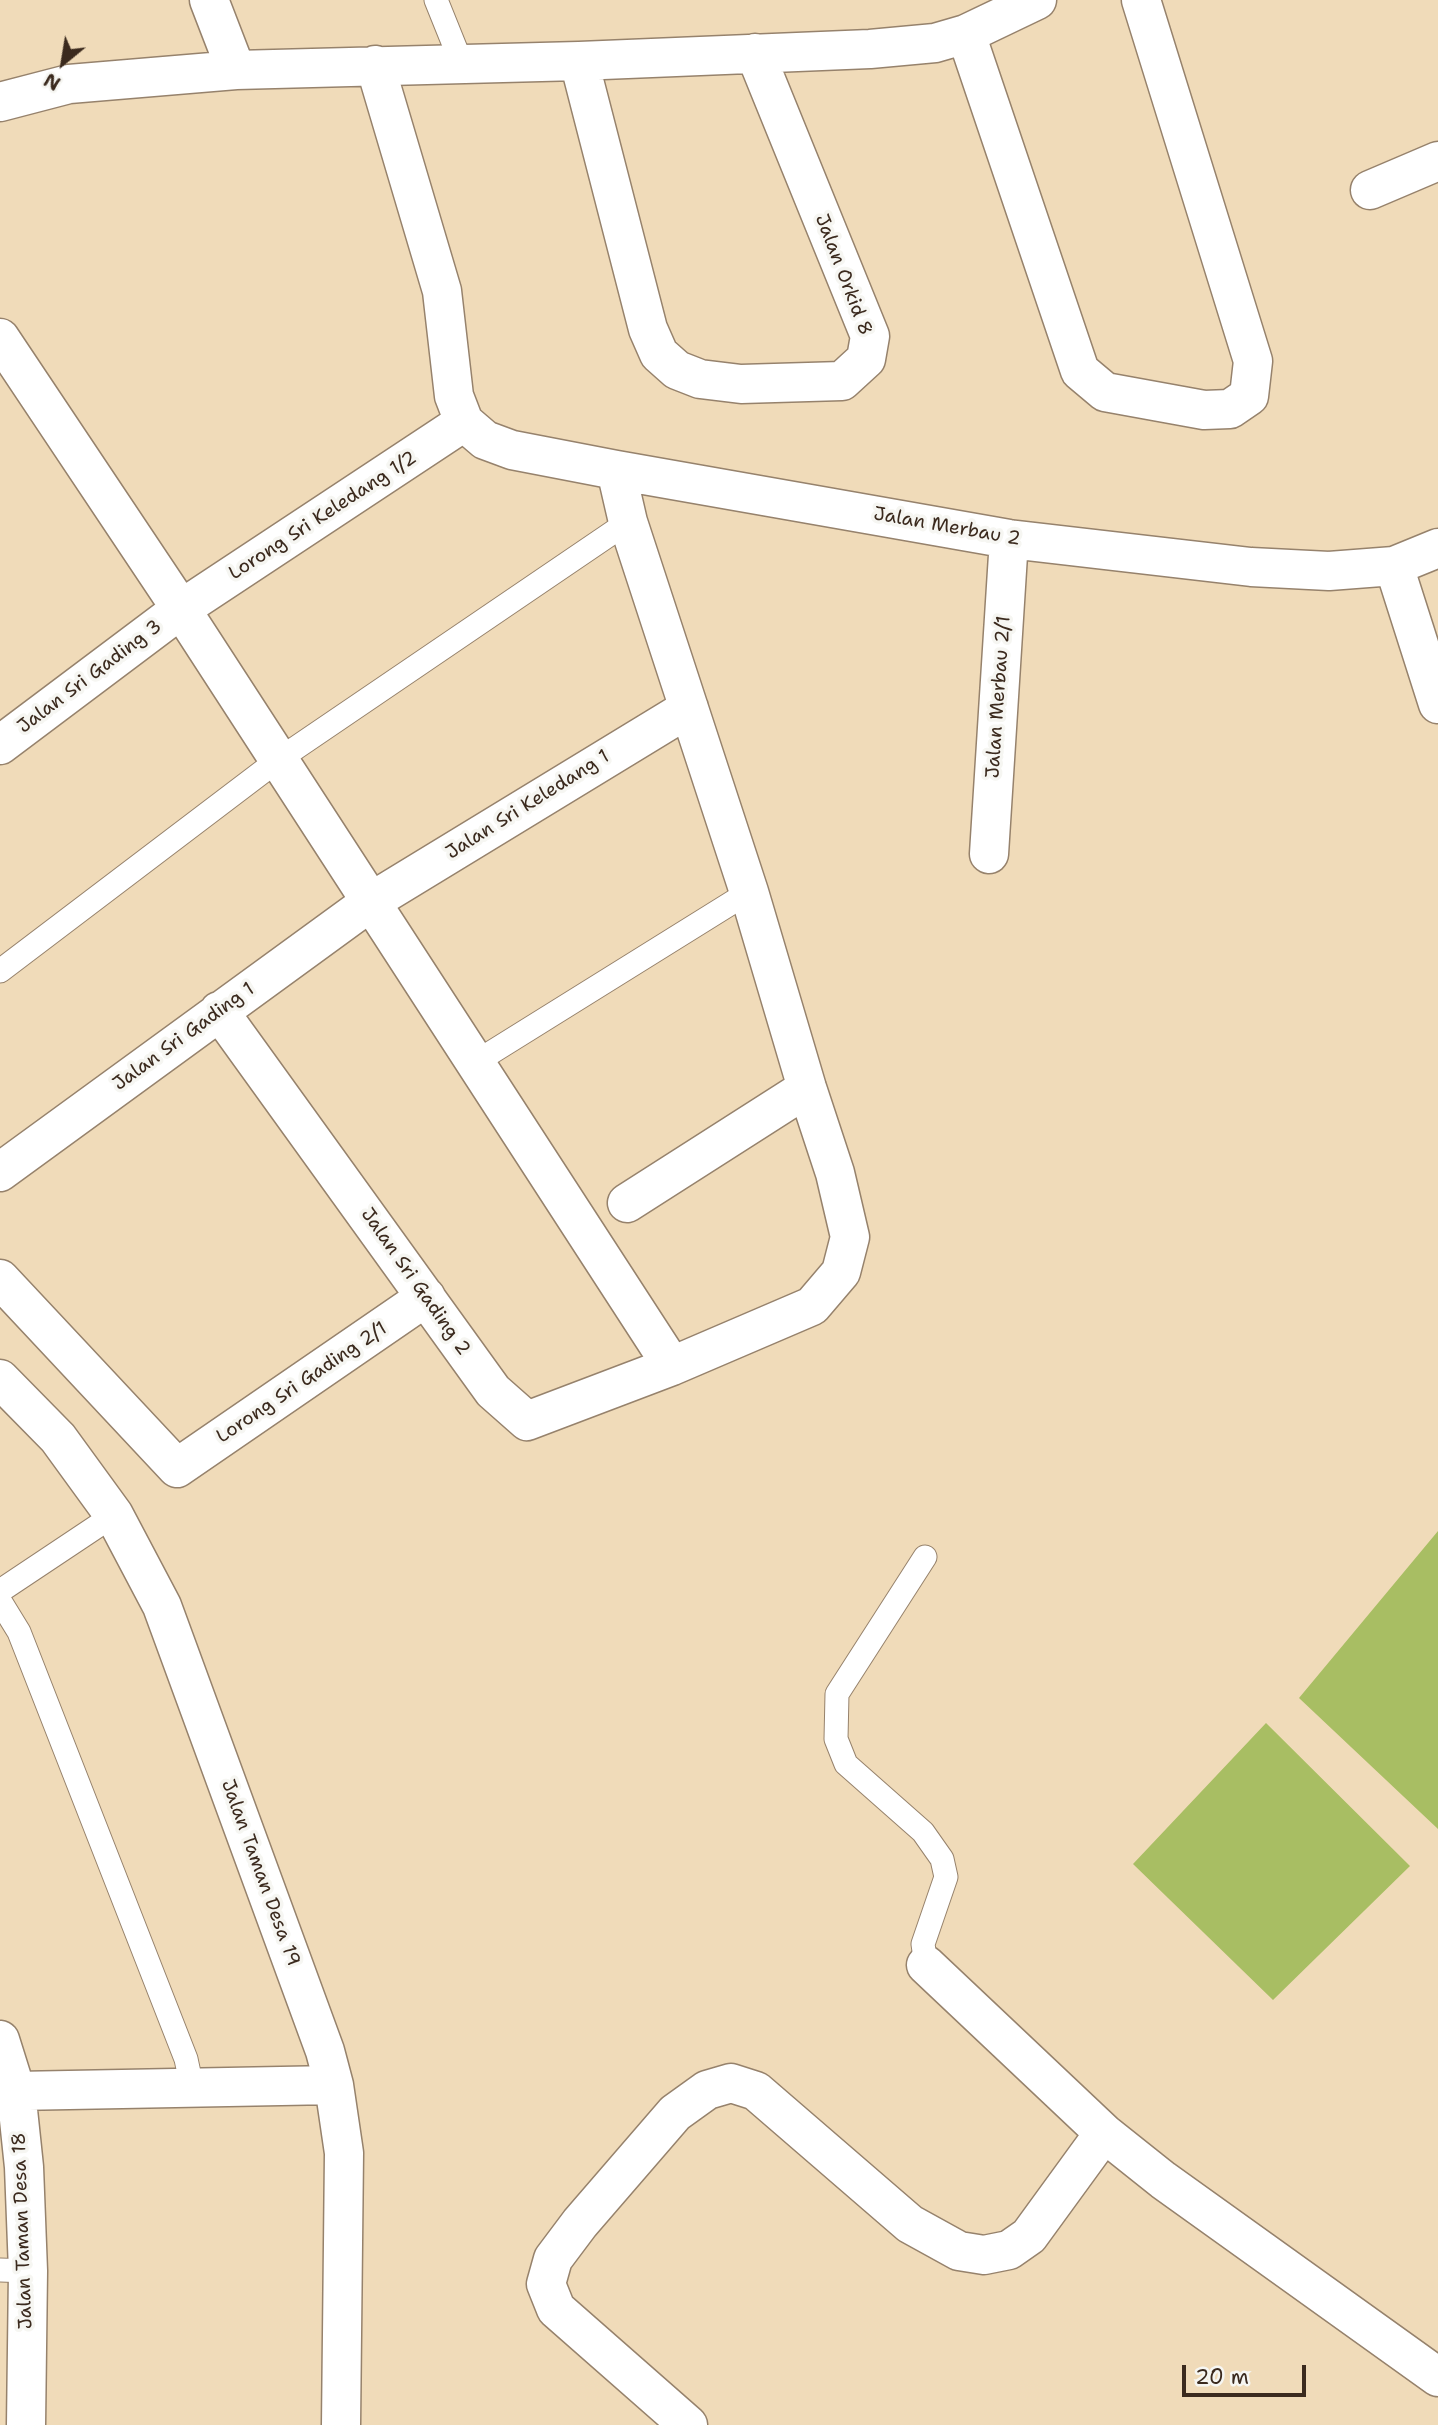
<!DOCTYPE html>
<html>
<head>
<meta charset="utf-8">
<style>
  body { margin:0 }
  #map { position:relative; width:1438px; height:2425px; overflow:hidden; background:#f0dbb9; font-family:"Shantell Sans",sans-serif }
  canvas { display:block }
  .north { position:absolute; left:28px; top:28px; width:70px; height:70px; -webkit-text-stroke:5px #f6f6f2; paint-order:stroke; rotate:210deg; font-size:19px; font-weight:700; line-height:28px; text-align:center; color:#3b2a1e }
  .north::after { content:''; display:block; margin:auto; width:24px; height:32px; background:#3b2a1e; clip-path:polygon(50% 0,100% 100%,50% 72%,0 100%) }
  .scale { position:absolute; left:1182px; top:2365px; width:124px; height:32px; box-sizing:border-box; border:4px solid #3b2a1e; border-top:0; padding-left:9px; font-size:21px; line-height:24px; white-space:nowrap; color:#3b2a1e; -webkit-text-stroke:5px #f6f6f2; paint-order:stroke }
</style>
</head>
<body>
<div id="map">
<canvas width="1438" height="2425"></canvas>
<div class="north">N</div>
<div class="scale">20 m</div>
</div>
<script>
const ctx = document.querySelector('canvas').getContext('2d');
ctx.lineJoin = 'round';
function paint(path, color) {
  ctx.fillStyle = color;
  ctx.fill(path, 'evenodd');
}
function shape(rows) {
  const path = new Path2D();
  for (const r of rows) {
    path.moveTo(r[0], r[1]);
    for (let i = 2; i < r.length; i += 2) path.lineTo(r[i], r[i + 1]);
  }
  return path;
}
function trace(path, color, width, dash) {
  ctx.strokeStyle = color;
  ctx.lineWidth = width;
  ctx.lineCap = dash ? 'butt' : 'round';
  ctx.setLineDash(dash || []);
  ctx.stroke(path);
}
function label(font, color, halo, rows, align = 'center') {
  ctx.font = font + ' "Shantell Sans",sans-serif';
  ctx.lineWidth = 7;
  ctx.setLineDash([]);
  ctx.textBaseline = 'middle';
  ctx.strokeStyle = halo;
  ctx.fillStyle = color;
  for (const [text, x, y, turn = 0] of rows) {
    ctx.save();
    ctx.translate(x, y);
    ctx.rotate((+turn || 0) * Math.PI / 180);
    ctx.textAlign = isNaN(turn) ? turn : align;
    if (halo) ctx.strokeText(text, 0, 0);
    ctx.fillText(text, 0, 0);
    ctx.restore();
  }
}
const green = shape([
  [1438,1531,1438,1829,1299,1698],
  [1266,1723,1410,1866,1273,2000,1133,1864]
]);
const lane = shape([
  [436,0,461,62],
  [0,971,278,760,628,522],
  [476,1062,749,892],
  [925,1557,837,1694,836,1739,846,1764,923,1832,942,1859,946,1877,923,1944,926,1965],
  [0,1591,114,1515],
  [0,1601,19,1632,186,2059,192,2087],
  [0,2270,28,2271]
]);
const street = shape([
  [209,0,236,70],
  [966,34,1080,371,1105,392,1204,410,1230,409,1249,396,1253,361,1141,0],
  [579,61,648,329,659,354,677,370,700,379,741,384,842,381,866,359,870,336,755,53],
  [375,65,442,291,454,396,464,422,485,440,512,450,616,470,1009,539,1251,567,1329,571,1394,566,1438,548],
  [0,102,69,84,236,70,579,61,870,49,935,43,966,34,1037,0],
  [1370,190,1438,161],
  [0,338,181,609,672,1366],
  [1394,566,1438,704],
  [0,745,181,609,464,422],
  [989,854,1009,539],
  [219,1011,493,1391,527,1421,672,1366,812,1306,841,1272,850,1237,835,1173,807,1088,749,892,628,522,616,470],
  [0,1172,369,903,689,708],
  [627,1203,807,1088],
  [0,1279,177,1468,426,1297],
  [0,1379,58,1438,114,1515,162,1606,325,2051,334,2085,344,2153,341,2425],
  [926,1965,1104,2133,1163,2180,1438,2377],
  [0,2040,16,2091,24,2167,28,2271,26,2425],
  [16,2091,334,2085],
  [688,2425,556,2309,546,2284,553,2259,580,2223,675,2113,707,2090,731,2083,756,2091,910,2224,959,2251,984,2255,1009,2250,1029,2236,1104,2133]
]);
const streetNames = [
  ["Jalan Orkid 8",843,275,69],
  ["Lorong Sri Keledang 1/2",323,516,-33],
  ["Jalan Merbau 2",947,527,10],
  ["Jalan Sri Gading 3",90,677,-37],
  ["Jalan Merbau 2/1",999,697,-86],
  ["Jalan Sri Keledang 1",528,805,-32],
  ["Jalan Sri Gading 1",184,1037,-36],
  ["Jalan Sri Gading 2",415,1282,55],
  ["Lorong Sri Gading 2/1",302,1383,-34],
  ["Jalan Taman Desa 19",260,1873,70],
  ["Jalan Taman Desa 18",23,2231,-92]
];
paint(green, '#a8be63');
trace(lane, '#96826c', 25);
trace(street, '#96826c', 41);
trace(lane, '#fff', 23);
trace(street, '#fff', 38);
label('19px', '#3b2a1e', '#f6f6f2', streetNames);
</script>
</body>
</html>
